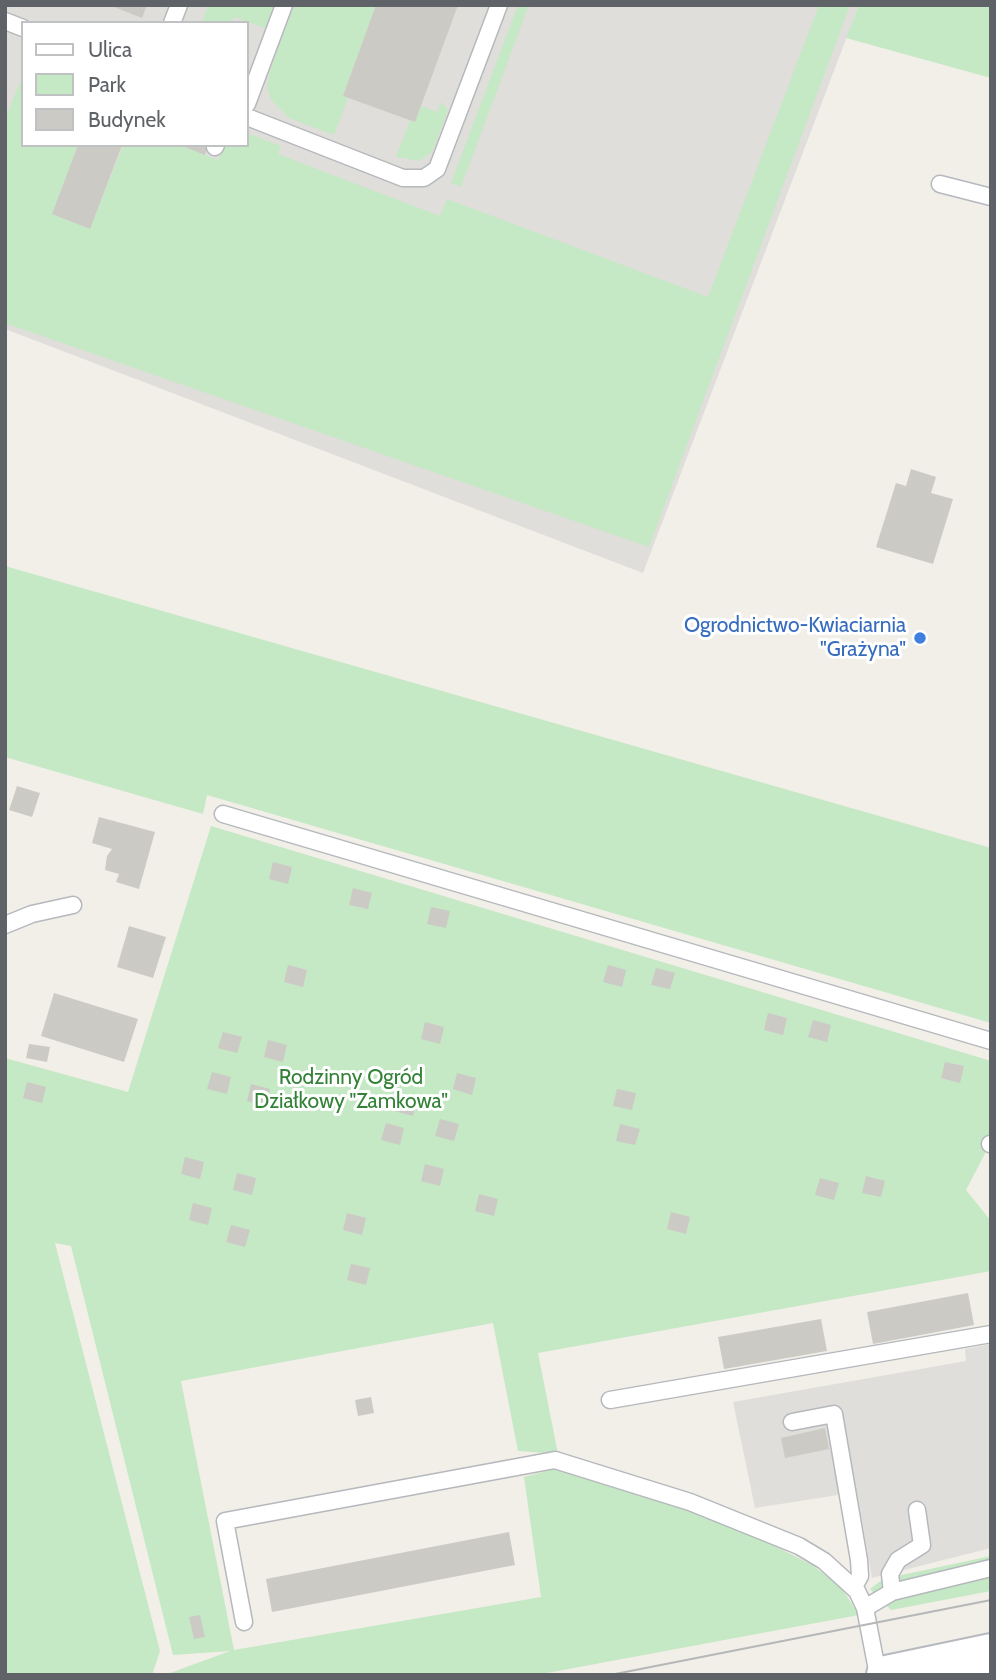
<!DOCTYPE html>
<html>
<head>
<meta charset="utf-8">
<style>
  body { margin:0 }
  #map { position:relative; width:996px; height:1680px; overflow:hidden; background:#f1efe8; font-family:Cabin,sans-serif }
  canvas { display:block }
  .frame { position:absolute; inset:0; border:7px solid #5f6368; pointer-events:none }
  .legend { position:absolute; left:21px; top:21px; width:228px; height:126px; box-sizing:border-box; background:#fff; border:2px solid #bfc1c3; margin:0; padding:9px 12px; list-style:none; font-size:21px; color:#5f6368 }
  .legend li { display:flex; align-items:center; gap:14px; height:35px }
  .legend b { width:35px; border:2px solid #bfc1c3 }
</style>
</head>
<body>
<div id="map">
<canvas width="996" height="1680"></canvas>
<div class="frame"></div>
<ul class="legend">
<li><b style="height:9px;background:#fff"></b>Ulica</li>
<li><b style="height:19px;background:#c5e8c5"></b>Park</li>
<li><b style="height:19px;background:#cccac5"></b>Budynek</li>
</ul>
</div>
<script>
const ctx = document.querySelector('canvas').getContext('2d');
ctx.lineJoin = 'round';
function paint(path, color) {
  ctx.fillStyle = color;
  ctx.fill(path, 'evenodd');
}
function shape(rows) {
  const path = new Path2D();
  for (const r of rows) {
    path.moveTo(r[0], r[1]);
    for (let i = 2; i < r.length; i += 2) path.lineTo(r[i], r[i + 1]);
  }
  return path;
}
function trace(path, color, width, dash) {
  ctx.strokeStyle = color;
  ctx.lineWidth = width;
  ctx.lineCap = dash ? 'butt' : 'round';
  ctx.setLineDash(dash || []);
  ctx.stroke(path);
}
function label(font, color, halo, rows, align = 'center') {
  ctx.font = font + ' Cabin,sans-serif';
  ctx.lineWidth = 6;
  ctx.setLineDash([]);
  ctx.textBaseline = 'middle';
  ctx.strokeStyle = halo;
  ctx.fillStyle = color;
  for (const [text, x, y, turn = 0] of rows) {
    ctx.save();
    ctx.translate(x, y);
    ctx.rotate((+turn || 0) * Math.PI / 180);
    ctx.textAlign = isNaN(turn) ? turn : align;
    if (halo) ctx.strokeText(text, 0, 0);
    ctx.fillText(text, 0, 0);
    ctx.restore();
  }
}
const industrial = shape([
  [5,5,859,5,643,573,5,329],
  [23,23,247,23,247,145,23,145],
  [991,1344,991,1548,872,1578,857,1492,755,1508,733,1402,966,1361,965,1349]
]);
const green = shape([
  [208,5,278,5,271,26,265,28,234,17,231,23,202,23],
  [294,5,376,5,343,96,348,98,334,135,289,118,271,100,267,87,270,71],
  [518,5,529,5,461,187,451,183],
  [819,5,850,5,649,547,5,323,5,119,23,75,23,145,78,145,52,214,90,229,123,145,180,145,218,160,223,145,247,145,247,133,281,146,278,154,440,216,447,199,708,297],
  [859,5,991,5,991,78,846,38],
  [441,102,448,110,432,152,419,161,396,157,410,121,415,122,421,106,437,112],
  [5,566,991,848,991,1023,207,795,203,814,5,757],
  [211,826,991,1061,991,1142,966,1190,991,1221,991,1271,538,1353,558,1454,518,1451,493,1323,181,1381,234,1650,541,1597,524,1477,558,1468,734,1525,812,1565,841,1587,859,1615,536,1675,165,1675,230,1651,173,1655,71,1246,55,1243,160,1651,152,1675,5,1675,5,1058,128,1092],
  [991,1556,991,1591,891,1610,870,1589,883,1579]
]);
const building = shape([
  [109,5,147,5,142,18],
  [376,5,458,5,415,122,343,96],
  [78,145,122,145,90,229,52,214],
  [180,145,208,145,205,155],
  [911,469,936,477,931,493,953,499,933,564,876,547,896,483,906,486],
  [17,786,40,793,32,817,9,810],
  [99,817,155,832,139,889,116,882,119,874,105,870,107,856,112,849,92,843],
  [273,862,292,867,288,884,269,879],
  [353,888,372,893,368,909,349,905],
  [431,907,450,911,446,928,427,924],
  [129,926,166,937,153,978,117,967],
  [288,965,307,970,303,987,284,982],
  [608,965,626,970,622,987,603,982],
  [656,968,675,973,670,989,651,985],
  [54,993,138,1019,124,1062,41,1036],
  [768,1013,787,1018,783,1035,764,1030],
  [813,1020,831,1025,827,1042,808,1037],
  [425,1022,444,1027,440,1044,421,1039],
  [223,1032,242,1037,237,1053,218,1048],
  [268,1040,287,1045,283,1062,264,1057],
  [29,1044,50,1047,47,1062,26,1058],
  [945,1062,964,1066,960,1083,941,1078],
  [212,1072,231,1077,227,1094,207,1089],
  [457,1073,476,1078,472,1095,453,1089],
  [27,1082,46,1087,42,1103,23,1098],
  [251,1084,270,1089,266,1106,247,1101],
  [617,1089,636,1093,632,1110,613,1106],
  [398,1094,417,1099,413,1116,394,1111],
  [440,1119,459,1124,454,1141,435,1136],
  [386,1123,404,1128,400,1145,381,1140],
  [620,1124,640,1129,635,1145,616,1141],
  [185,1157,204,1162,200,1179,181,1174],
  [425,1164,444,1169,440,1186,421,1181],
  [237,1173,256,1178,252,1195,233,1190],
  [866,1176,885,1181,881,1197,862,1193],
  [820,1178,839,1183,834,1200,815,1195],
  [479,1194,498,1199,494,1216,475,1211],
  [193,1203,212,1208,208,1225,189,1220],
  [671,1212,690,1217,686,1234,667,1229],
  [347,1213,366,1218,362,1235,343,1230],
  [231,1225,250,1230,245,1247,226,1242],
  [351,1264,370,1268,366,1285,347,1280],
  [968,1293,974,1325,873,1344,867,1312],
  [821,1319,827,1351,724,1369,718,1337],
  [371,1397,374,1413,358,1416,355,1400],
  [825,1428,829,1449,785,1458,781,1438],
  [509,1532,515,1565,272,1612,266,1579],
  [200,1615,205,1637,194,1639,189,1617]
]);
const lane = shape([
  [5,21,23,28],
  [172,23,179,5],
  [247,104,284,5],
  [247,117,403,178,424,178,437,169,499,5],
  [215,147,216,145],
  [940,184,991,197],
  [223,814,991,1041],
  [5,925,32,914,73,905],
  [990,1144,991,1144],
  [610,1400,991,1334],
  [792,1422,834,1414,859,1560,860,1576,854,1587],
  [892,1592,890,1574,898,1560,922,1545,917,1510],
  [865,1608,892,1592,991,1568],
  [244,1622,225,1521,555,1460,690,1502,799,1546,824,1561,857,1591,865,1608,878,1675]
]);
const secondary = shape([
  [886,1675,991,1653]
]);
const tram = shape([
  [610,1675,991,1600]
]);
const markers = [
  [920,638,7,"#3f7fe0"]
];
const shopNames = [
  ["Ogrodnictwo-Kwiaciarnia",906,626],
  ["\"Grażyna\"",906,650]
];
const parkNames = [
  ["Rodzinny Ogród",351,1078],
  ["Działkowy \"Zamkowa\"",351,1102]
];
paint(industrial, '#e0deda');
paint(green, '#c5e8c5');
paint(building, '#cccac5');
trace(lane, '#b5b8bc', 19);
trace(secondary, '#b6babf', 42);
trace(lane, '#fff', 16);
trace(secondary, '#fff', 38);
trace(tram, '#b6b7b8', 2);
for (const [x, y, r, color] of markers) {
  const dot = new Path2D();
  dot.arc(x, y, r, 0, 2 * Math.PI);
  ctx.fillStyle = color;
  ctx.fill(dot);
  trace(dot, '#fff', 2.5);
}
label('21px', '#366cbe', '#fff', shopNames, 'right');
label('21px', '#348238', '#fff', parkNames);
</script>
</body>
</html>
